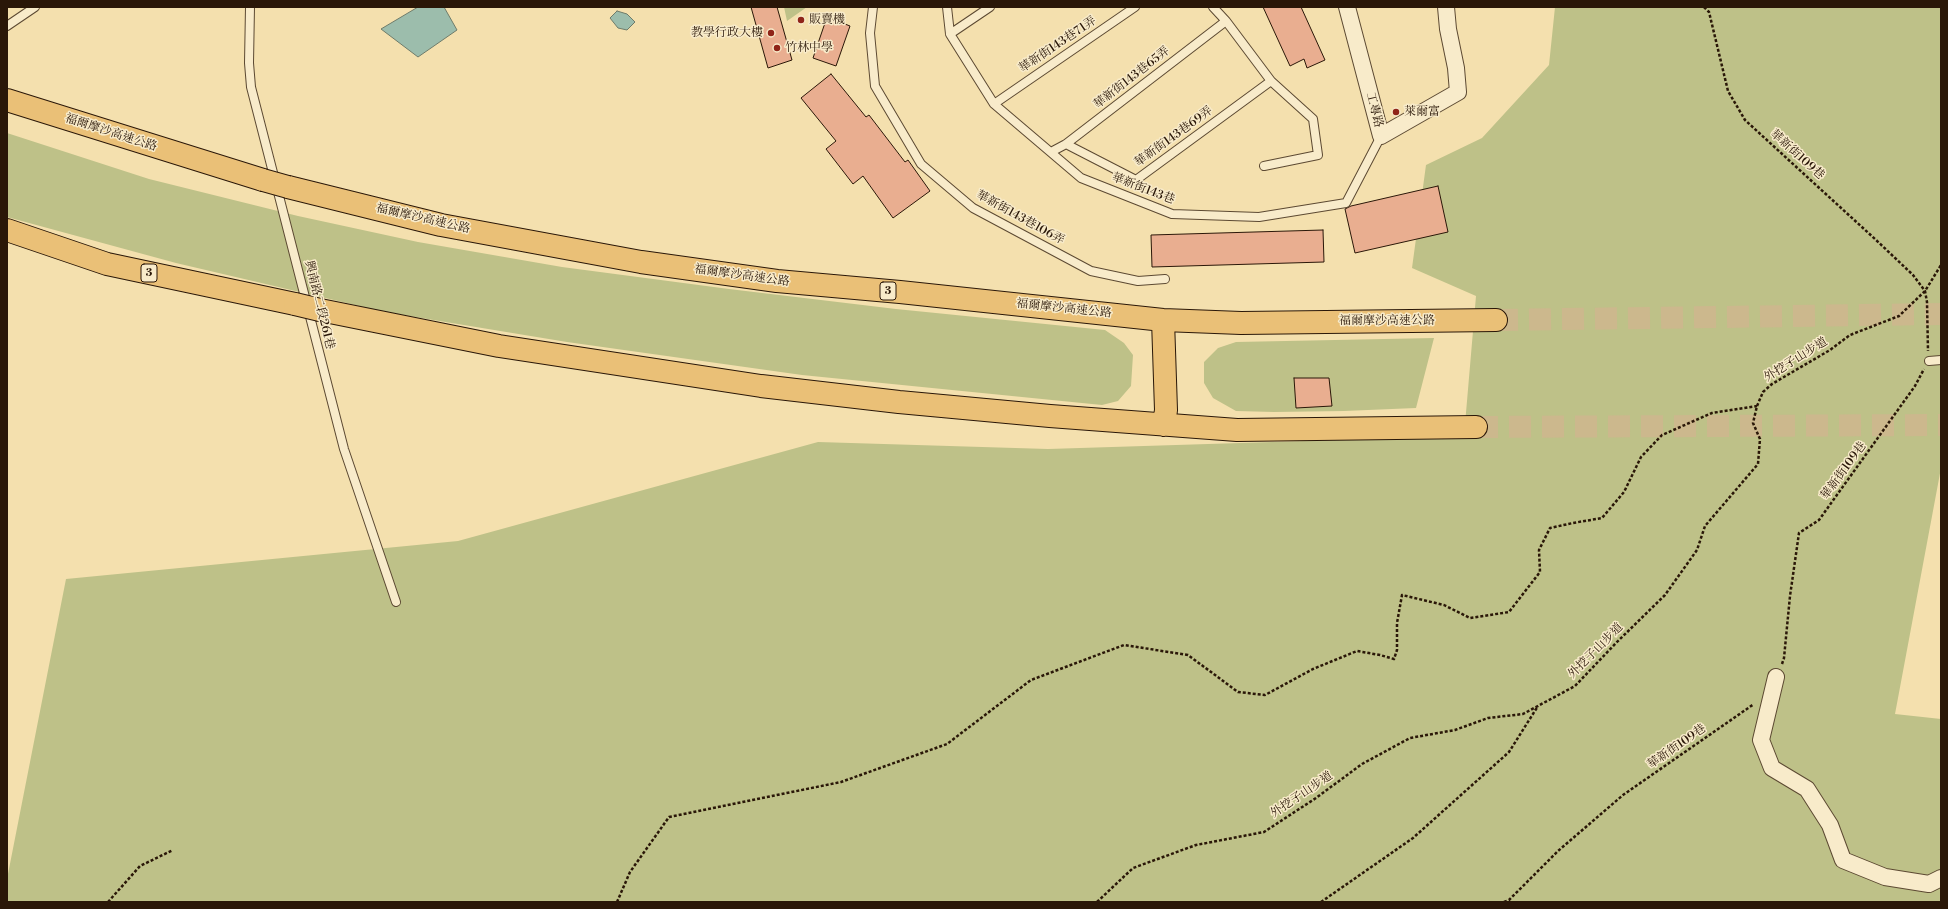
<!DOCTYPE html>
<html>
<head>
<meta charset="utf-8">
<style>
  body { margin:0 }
  #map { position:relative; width:1948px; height:909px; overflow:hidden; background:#f4e0ae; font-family:"Libre Bodoni",serif }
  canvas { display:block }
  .frame { position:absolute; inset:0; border:8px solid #2a1708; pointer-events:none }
</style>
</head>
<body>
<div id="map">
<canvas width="1948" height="909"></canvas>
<div class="frame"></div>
</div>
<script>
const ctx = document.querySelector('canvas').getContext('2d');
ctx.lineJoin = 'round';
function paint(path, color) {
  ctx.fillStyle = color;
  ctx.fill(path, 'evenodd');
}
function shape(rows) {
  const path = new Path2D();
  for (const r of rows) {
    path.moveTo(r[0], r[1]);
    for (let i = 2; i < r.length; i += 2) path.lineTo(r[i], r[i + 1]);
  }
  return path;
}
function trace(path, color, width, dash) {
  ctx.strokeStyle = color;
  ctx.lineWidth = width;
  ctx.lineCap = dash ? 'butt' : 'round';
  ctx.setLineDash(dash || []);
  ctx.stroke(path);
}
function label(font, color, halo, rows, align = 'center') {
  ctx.font = font + ' "Libre Bodoni","Noto Serif TC",serif';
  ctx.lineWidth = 3;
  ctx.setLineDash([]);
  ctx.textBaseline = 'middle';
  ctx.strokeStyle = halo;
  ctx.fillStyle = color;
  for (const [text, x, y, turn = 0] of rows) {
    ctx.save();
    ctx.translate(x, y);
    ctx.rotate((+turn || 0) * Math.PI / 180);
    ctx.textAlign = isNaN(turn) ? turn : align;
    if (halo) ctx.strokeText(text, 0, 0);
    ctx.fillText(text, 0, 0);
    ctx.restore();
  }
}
const green = shape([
  [784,7,807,7,787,21],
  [1555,7,1941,7,1941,468,1895,714,1941,719,1941,902,7,902,7,879,66,579,458,541,818,442,1048,449,1464,436,1476,296,1412,268,1426,165,1482,138,1549,65],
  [7,133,149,179,298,216,418,242,562,267,729,289,896,309,1105,330,1124,343,1133,355,1131,386,1118,401,1102,405,802,375,567,342,385,312,176,263,7,217],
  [1434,338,1416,408,1344,411,1274,412,1236,411,1213,398,1204,383,1204,362,1218,348,1236,342]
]);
const water = shape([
  [418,7,444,7,457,30,418,57,381,29,418,7],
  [617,11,627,14,635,22,627,30,618,28,610,18,617,11]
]);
const building = shape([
  [751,7,777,7,792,60,768,68,751,7],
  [1263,7,1301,7,1325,60,1307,68,1304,59,1290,66,1263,7],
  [827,17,850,26,836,66,813,58,827,17],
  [831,74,866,117,869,115,905,162,908,160,930,191,893,218,863,176,853,184,826,149,836,141,801,98,831,74],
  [1438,186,1448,232,1355,253,1345,209,1351,206,1438,186],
  [1323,230,1324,262,1152,267,1151,235,1323,230],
  [1294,378,1329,378,1332,406,1296,408,1294,378]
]);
const highwayTunnel = shape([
  [1496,320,1941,314],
  [1476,427,1941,425]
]);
const path = shape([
  [1704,7,1709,12,1728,91,1745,120,1875,239,1913,275,1925,291,1927,302,1928,351],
  [1782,664,1784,658,1790,596,1799,533,1819,520,1915,386,1924,369],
  [108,902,140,866,173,850],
  [617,902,630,872,669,817,841,782,947,744,1031,680,1124,645,1188,655,1238,692,1265,695,1313,669,1357,651,1380,655,1394,659,1397,650,1397,623,1402,595,1444,605,1470,618,1509,612,1540,572,1539,550,1550,528,1573,523,1602,518,1624,492,1641,457,1662,435,1712,413,1757,406],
  [1097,902,1133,868,1196,845,1264,832,1316,798,1362,764,1410,738,1455,730,1488,718,1523,714,1575,686,1616,643,1665,595,1697,550,1705,526,1758,464,1760,439,1753,423,1757,406,1763,392,1772,384,1830,350,1850,335,1899,316,1925,291,1941,265],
  [1321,902,1413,838,1509,752,1538,706],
  [1504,902,1509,900,1558,851,1623,795,1754,704]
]);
const lane = shape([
  [250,7,249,63,251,87,344,449,396,602],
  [873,7,870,33,875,86,921,164,973,208,1091,271,1138,281,1165,279],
  [947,7,950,34,994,104,1081,178,1172,214,1259,217,1346,203,1381,136],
  [1213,7,1226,21,1271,81,1313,119,1318,155,1264,166],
  [7,26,35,7],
  [950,34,990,7],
  [994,104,1135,7],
  [1066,144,1136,180,1271,81],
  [1051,152,1066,144,1226,21],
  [1929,361,1941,360]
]);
const street = shape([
  [1347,7,1381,136,1458,92,1456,68,1448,29,1446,7],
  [1776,677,1761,740,1772,768,1807,789,1830,825,1843,860,1885,877,1929,884,1941,878]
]);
const highway = shape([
  [7,100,263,180],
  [288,187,441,225,641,262,777,281,900,292,1163,320,1241,323,1496,320],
  [7,230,107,264,295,304],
  [320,310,499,346,761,386,899,402,1050,416,1237,430,1476,427],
  [1163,320,1166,410,1164,425]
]);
const highwayBridge = shape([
  [263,180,288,187],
  [295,304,320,310]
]);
const markers = [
  [801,20,4,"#8f2418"],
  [771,33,4,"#8f2418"],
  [777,48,4,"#8f2418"],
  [1396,112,4,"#8f2418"]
];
const shields = [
  [149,273,16],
  [888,291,16]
];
const shieldNames = [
  ["3",149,273],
  ["3",888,291]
];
const poiNames = [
  ["販賣機",809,20],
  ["教學行政大樓",763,33,"right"],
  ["竹林中學",785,48],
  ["萊爾富",1404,112]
];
const streetNames = [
  ["華新街143巷71弄",1058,45,-34],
  ["華新街143巷65弄",1132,78,-38],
  ["工專路",1374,110,76],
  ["福爾摩沙高速公路",111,133,18],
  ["華新街143巷69弄",1174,137,-36],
  ["華新街109巷",1797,155,42],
  ["華新街143巷",1143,189,21],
  ["華新街143巷106弄",1020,218,29],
  ["福爾摩沙高速公路",423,219,13],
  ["福爾摩沙高速公路",742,276,8],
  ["興南路二段261巷",319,305,76],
  ["福爾摩沙高速公路",1064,309,6],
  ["福爾摩沙高速公路",1387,321],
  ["外挖子山步道",1796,360,-32],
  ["華新街109巷",1844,471,-54],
  ["外挖子山步道",1596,651,-45],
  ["華新街109巷",1677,747,-35],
  ["外挖子山步道",1302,795,-34]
];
paint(green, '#bec188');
paint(water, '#9cbdac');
trace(water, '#6e7b6a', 1);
paint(building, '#e9ae90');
trace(building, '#2a1708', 1);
trace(highwayTunnel, '#ccb88d', 22, [22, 11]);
trace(lane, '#5c4932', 10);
trace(street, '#5c4932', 18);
trace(highway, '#2a1708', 24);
trace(path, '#2a1708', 2.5, [3, 2]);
trace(lane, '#f8ebca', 8);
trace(street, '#f8ebca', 16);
trace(highway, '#eac077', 22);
trace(highwayBridge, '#2a1708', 24, []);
trace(highwayBridge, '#eac077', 22);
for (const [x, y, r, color] of markers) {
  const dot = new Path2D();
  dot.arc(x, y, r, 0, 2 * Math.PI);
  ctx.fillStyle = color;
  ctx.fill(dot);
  trace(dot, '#f8ebca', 1.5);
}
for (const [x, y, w] of shields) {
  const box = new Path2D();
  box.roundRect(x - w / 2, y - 9, w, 18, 3);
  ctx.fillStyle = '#f8ebca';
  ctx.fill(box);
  trace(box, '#2a1708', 1);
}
label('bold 11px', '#2a1708', null, shieldNames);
label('12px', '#2a1708', '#f8ebca', poiNames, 'left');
label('12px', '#2a1708', '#f8ebca', streetNames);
</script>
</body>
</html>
